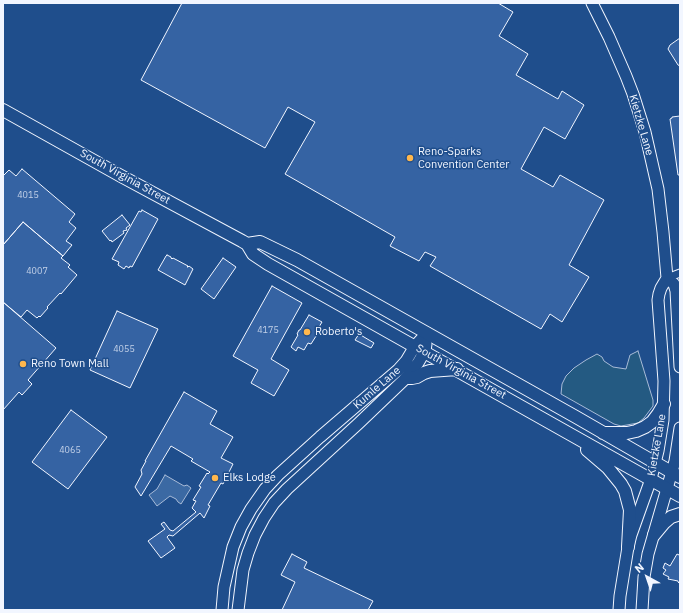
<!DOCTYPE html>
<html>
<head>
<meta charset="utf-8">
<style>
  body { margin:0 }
  #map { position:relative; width:683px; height:613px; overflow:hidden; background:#1f4e8c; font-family:"IBM Plex Sans",sans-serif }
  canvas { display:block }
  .frame { position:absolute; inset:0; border:4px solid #f2f6ff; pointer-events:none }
  .north { position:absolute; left:627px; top:557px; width:40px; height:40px; -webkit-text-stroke:3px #1f4e8c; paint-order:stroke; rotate:320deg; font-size:11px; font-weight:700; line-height:16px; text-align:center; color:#f2f6ff }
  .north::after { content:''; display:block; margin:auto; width:14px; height:18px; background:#f2f6ff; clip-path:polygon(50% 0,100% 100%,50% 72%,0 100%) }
</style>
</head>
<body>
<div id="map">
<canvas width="683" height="613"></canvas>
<div class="frame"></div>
<div class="north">N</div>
</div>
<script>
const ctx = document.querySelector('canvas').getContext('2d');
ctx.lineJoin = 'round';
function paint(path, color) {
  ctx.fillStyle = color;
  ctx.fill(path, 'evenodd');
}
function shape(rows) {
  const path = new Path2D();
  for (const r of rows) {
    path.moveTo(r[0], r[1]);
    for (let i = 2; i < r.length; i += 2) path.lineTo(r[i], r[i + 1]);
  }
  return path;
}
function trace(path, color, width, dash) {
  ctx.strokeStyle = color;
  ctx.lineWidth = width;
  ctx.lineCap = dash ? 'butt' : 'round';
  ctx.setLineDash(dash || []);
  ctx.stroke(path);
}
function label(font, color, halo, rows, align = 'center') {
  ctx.font = font + ' "IBM Plex Sans",sans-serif';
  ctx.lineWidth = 3;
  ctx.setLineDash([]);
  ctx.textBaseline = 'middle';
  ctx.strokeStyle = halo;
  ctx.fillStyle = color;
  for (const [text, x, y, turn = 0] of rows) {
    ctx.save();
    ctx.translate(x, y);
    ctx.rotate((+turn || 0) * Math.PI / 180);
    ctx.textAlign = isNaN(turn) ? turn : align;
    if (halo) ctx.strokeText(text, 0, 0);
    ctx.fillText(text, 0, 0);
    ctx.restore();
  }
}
const green = shape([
  [638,351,653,400,653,406,644,418,638,423,621,426,614,424,561,394,562,384,566,376,574,368,586,360,597,354,602,357,604,361,613,367,626,369,630,355,638,351]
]);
const water = shape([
  [165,475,184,486,187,485,191,488,181,504,178,502,176,499,170,496,157,506,149,495,157,489,165,475]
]);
const building = shape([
  [182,3,498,3,513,12,499,36,528,54,516,75,558,99,562,91,584,105,565,139,544,127,521,169,553,187,560,175,604,200,569,265,589,277,562,322,550,314,541,329,430,266,436,257,425,252,419,261,390,246,395,237,285,174,315,122,288,107,265,148,141,80,182,3],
  [680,38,680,66,678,65,668,49,670,45,680,38],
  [680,116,680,175,678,175,670,119,672,118,672,117,680,116],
  [22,169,75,214,69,222,76,228,66,241,72,245,63,256,23,222,3,245,3,176,9,170,16,176,22,169],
  [142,210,158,219,132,267,130,266,129,268,126,266,124,269,118,265,119,262,112,259,139,211,141,212,142,210],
  [122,215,130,225,126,228,127,230,123,231,124,233,112,242,111,240,110,241,102,231,122,215],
  [23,222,63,256,61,258,70,265,68,267,77,275,61,294,60,293,47,307,48,308,40,317,39,316,37,318,27,310,21,317,3,302,3,245,23,222],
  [167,255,171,257,171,258,172,259,173,258,188,266,187,267,188,267,189,266,193,269,185,285,158,270,166,256,167,255],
  [223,258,236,267,214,299,201,289,223,258],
  [272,286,302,303,271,359,289,370,274,396,251,383,258,370,233,356,272,286],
  [3,302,56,348,28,380,32,384,22,395,19,392,3,410,3,302],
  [117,311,158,329,130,388,90,370,117,311],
  [309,315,322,322,316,332,318,333,311,344,308,343,304,350,298,347,296,351,291,347,298,335,297,334,299,330,300,330,309,315],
  [359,334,374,343,371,348,355,340,359,334],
  [184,392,217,411,210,424,233,437,221,458,233,464,223,484,221,483,208,505,210,506,204,518,200,513,173,536,169,535,167,537,175,548,161,558,148,541,165,529,161,524,164,522,170,530,173,531,196,512,192,508,196,501,193,500,201,487,199,486,207,473,208,474,210,472,191,461,193,459,171,446,141,496,135,487,142,474,141,470,146,461,145,461,184,392],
  [71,410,107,437,68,489,32,462,71,410],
  [680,553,680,584,678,582,678,581,668,579,669,577,663,574,666,570,663,568,665,563,670,566,677,554,679,555,680,553],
  [292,554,307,562,304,568,373,601,368,610,282,610,295,582,281,575,292,554]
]);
const street = shape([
  [667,278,680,273]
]);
const secondary = shape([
  [592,3,609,37,626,76,633,94,645,132,658,189,663,232,667,278,661,288,659,294,658,300,664,381,663,420,658,451,651,479,631,535,628,547,620,596,619,610],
  [667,278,674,284,676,291,680,367],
  [222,610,224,587,233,547,241,527,251,509,265,489,278,475,320,437,398,370,406,361,415,346,427,333],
  [238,610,243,570,248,553,255,535,264,518,274,503,287,489,359,423,406,378,418,363,425,351,426,344],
  [642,610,644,577,648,554,675,461,680,428]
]);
const primary = shape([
  [3,110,121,176,242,241,247,244,253,254,268,264,680,496],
  [247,244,260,242,297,260,576,417,680,477],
  [406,378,412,378,417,377,424,373,430,371,457,369],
  [603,433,627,433,636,431,645,427,652,422,658,414,664,404],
  [587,450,608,468,621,484,625,491,630,510,628,547],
  [654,535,664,523,671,517,680,514]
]);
const markers = [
  [410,158,4,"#ffb74d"],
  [307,332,4,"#ffb74d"],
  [23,364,4,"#ffb74d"],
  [215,478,4,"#ffb74d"]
];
const numberNames = [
  ["4015",28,195],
  ["4007",37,271],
  ["4175",268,330],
  ["4055",124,349],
  ["4065",70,450]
];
const streetNames = [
  ["Kietzke Lane",641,125,74],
  ["South Virginia Street",125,177,29],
  ["South Virginia Street",461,372,29],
  ["Kumle Lane",377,388,-41],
  ["Kietzke Lane",657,445,-80]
];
const poiNames = [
  ["Reno-Sparks",418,152],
  ["Convention Center",418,165],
  ["Roberto's",315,332],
  ["Reno Town Mall",31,364],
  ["Elks Lodge",223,478]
];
paint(green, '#245a82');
trace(green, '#a8bbd7', 1);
paint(water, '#3b69a3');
trace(water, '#a8bbd7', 1);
paint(building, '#3563a3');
trace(building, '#f2f6ff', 1);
trace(street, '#f2f6ff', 9);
trace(secondary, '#f2f6ff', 13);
trace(primary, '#f2f6ff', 14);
trace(street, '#1f4e8c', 7);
trace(secondary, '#1f4e8c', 11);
trace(primary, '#1f4e8c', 12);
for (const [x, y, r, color] of markers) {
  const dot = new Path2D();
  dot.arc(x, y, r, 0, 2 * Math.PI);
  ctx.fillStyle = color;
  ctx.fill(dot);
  trace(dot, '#1f4e8c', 1.5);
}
label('9px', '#c3d1e8', null, numberNames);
label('11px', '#f2f6ff', '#1f4e8c', streetNames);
label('11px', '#f2f6ff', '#1f4e8c', poiNames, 'left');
</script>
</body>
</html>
